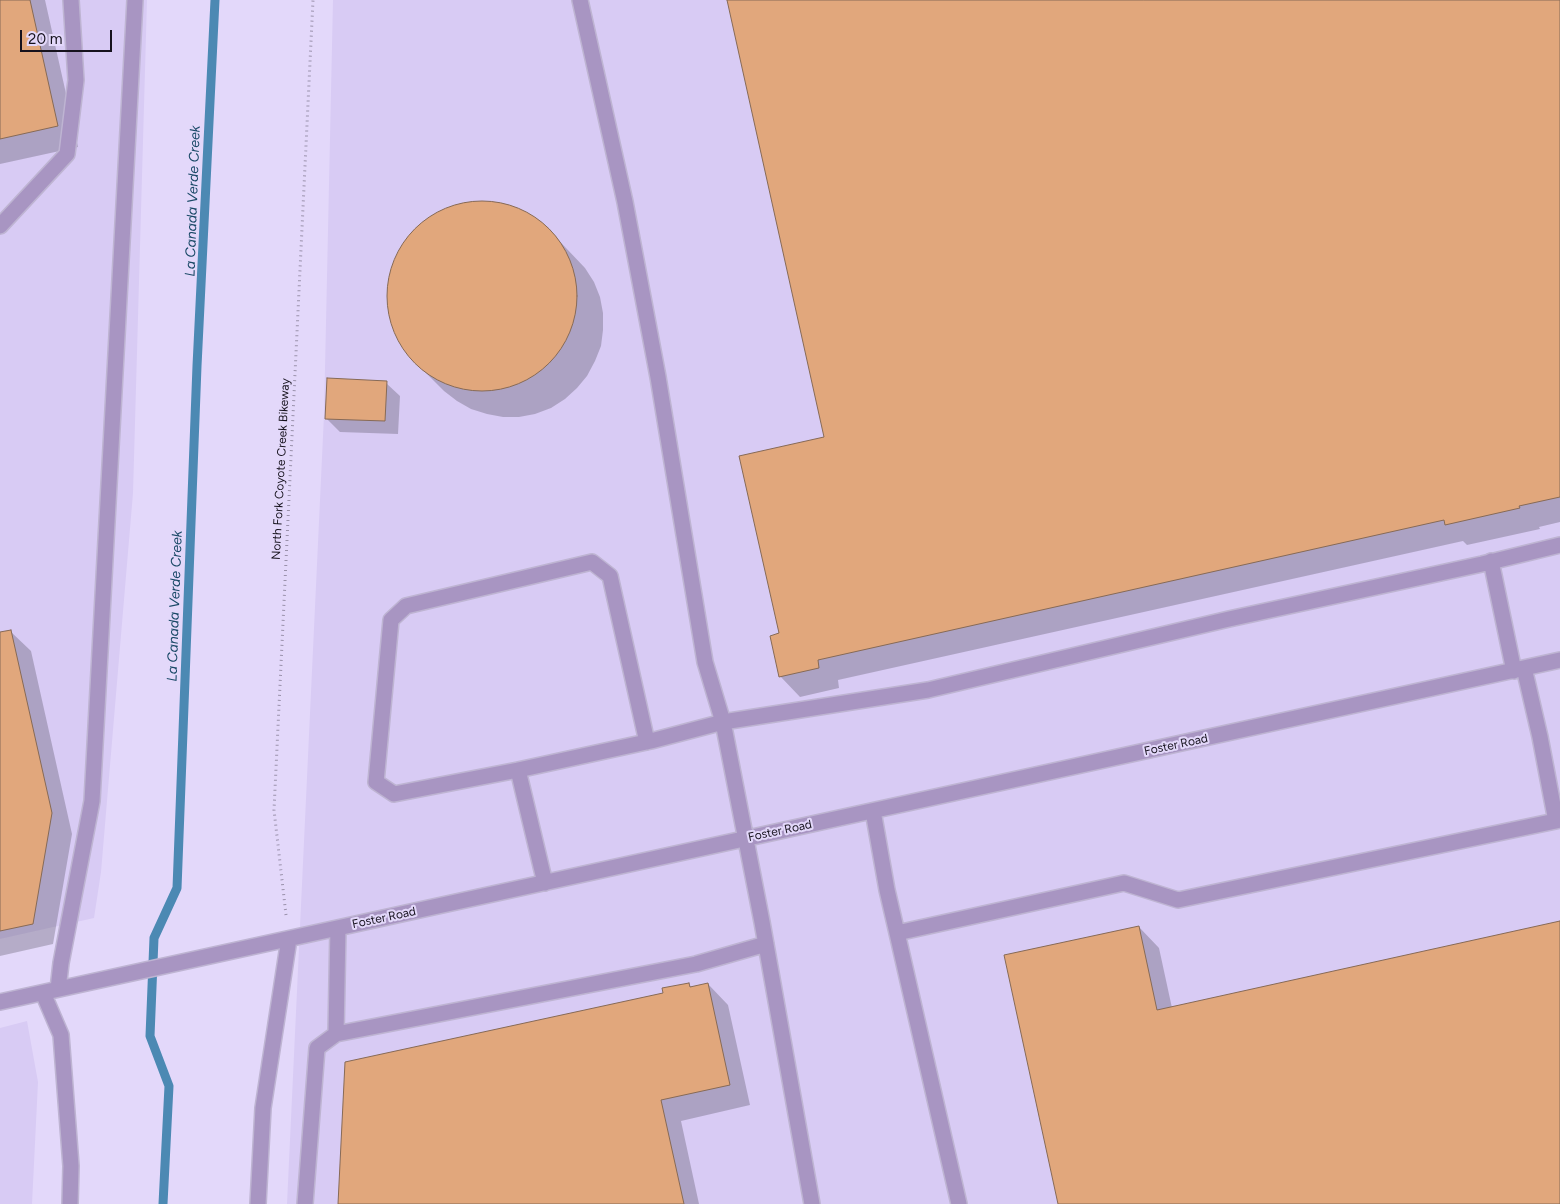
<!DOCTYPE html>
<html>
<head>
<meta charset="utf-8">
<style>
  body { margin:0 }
  #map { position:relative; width:1560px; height:1204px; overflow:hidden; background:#e3d8fa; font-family:Figtree,sans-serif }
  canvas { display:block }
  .scale { position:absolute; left:20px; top:30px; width:92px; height:22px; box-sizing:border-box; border:2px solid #16121d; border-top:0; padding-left:6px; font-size:15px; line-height:18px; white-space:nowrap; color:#16121d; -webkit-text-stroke:4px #e3d8fa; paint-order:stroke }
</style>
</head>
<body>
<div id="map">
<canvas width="1560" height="1204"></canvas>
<div class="scale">20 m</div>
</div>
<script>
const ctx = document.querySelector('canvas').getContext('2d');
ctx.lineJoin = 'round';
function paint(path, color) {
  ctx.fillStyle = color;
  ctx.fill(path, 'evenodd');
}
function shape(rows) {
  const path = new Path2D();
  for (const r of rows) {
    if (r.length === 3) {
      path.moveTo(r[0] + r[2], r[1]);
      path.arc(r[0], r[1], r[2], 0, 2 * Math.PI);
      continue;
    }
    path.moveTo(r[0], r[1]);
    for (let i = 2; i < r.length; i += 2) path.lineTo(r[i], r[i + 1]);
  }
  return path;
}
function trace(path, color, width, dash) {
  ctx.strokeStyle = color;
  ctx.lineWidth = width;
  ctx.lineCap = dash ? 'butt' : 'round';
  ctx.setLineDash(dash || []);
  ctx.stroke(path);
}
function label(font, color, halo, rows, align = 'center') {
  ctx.font = font + ' Figtree,sans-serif';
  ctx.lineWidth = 4;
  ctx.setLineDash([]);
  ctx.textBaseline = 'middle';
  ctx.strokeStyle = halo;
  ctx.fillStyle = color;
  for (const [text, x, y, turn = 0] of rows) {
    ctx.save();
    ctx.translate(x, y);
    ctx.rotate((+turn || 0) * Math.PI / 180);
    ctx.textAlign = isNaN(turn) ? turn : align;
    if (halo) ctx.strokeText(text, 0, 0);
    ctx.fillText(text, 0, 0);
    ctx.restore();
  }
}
const built = shape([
  [0,0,147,0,133,493,101,872,94,918,0,939],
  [333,0,1560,0,1560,1204,287,1204,324,415],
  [27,1021,38,1082,32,1204,0,1204,0,1028]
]);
const shadow = shape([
  [0,0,45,0,78,147,0,164],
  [728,0,1560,0,1560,522,1539,527,1540,529,1467,545,1463,541,838,680,839,688,800,697,780,676,780,634,826,438],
  [472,202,489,202,505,204,520,210,535,218,547,228,585,268,594,282,600,297,603,313,603,330,601,346,595,361,587,376,577,388,565,399,551,408,535,414,519,417,503,417,487,414,471,409,457,401,444,391,417,364,398,337,392,322,388,305,388,289,391,273,396,257,404,243,414,230,427,219,441,211,456,206],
  [386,383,400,396,398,434,340,432,326,418],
  [10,631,31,651,72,834,53,944,0,956,0,633],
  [1560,923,1560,1204,1060,1204,1139,927,1159,948,1172,1008],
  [688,984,692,988,708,984,728,1005,750,1105,681,1121,699,1204,340,1204,664,994]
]);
const stream = shape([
  [163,1204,169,1086,150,1036,154,938,177,888,197,366,215,0]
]);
const building = shape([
  [0,0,30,0,58,126,0,139,0,0],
  [727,0,1560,0,1560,497,1519,506,1520,508,1445,525,1444,520,818,660,819,668,779,677,770,636,779,633,739,456,824,437,727,0],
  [482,296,95],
  [327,378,387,381,385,421,325,419,327,378],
  [11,630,52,813,33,924,0,931,0,632,11,630],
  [1560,921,1560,1204,1058,1204,1004,955,1139,926,1157,1010,1560,921],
  [689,983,690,987,708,983,730,1085,661,1100,684,1204,338,1204,345,1062,663,993,662,988,689,983]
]);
const path = shape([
  [286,915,274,810,313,0]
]);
const minor = shape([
  [580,0,625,202,658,377,705,662,723,722,762,922,812,1204],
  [0,226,67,154,76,80,71,0],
  [1491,561,1514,671],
  [1524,668,1540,737,1556,821],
  [518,770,394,794,376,782,391,620,406,606,592,562,610,576,647,742],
  [873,811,887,890,897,933],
  [545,883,518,770,651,741,723,722,928,690,1229,619,1482,564,1560,545],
  [58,989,61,963,92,801,135,0],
  [43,993,61,1035,71,1166,70,1204],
  [0,1002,1560,660],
  [336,1034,696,964,766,944],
  [258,1204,263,1108,289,939],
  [305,1204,317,1048,336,1034,338,928],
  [959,1204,897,933,1124,883,1178,900,1560,820]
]);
const streetNames = [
  ["North Fork Coyote Creek Bikeway",281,469,-87],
  ["Foster Road",1176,745,-12],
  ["Foster Road",780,831,-12],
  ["Foster Road",384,918,-12]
];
const waterNames = [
  ["La Canada Verde Creek",193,201,-88],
  ["La Canada Verde Creek",175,606,-88]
];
paint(built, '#d8cbf4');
paint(shadow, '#0003');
trace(stream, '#4c89b3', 9);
paint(building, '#e1a77c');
trace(building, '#876a56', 1);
trace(minor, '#beb4d2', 18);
trace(path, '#9a91ab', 3, [1, 4]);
trace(minor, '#a895c2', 15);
label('12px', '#16121d', '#e3d8fa', streetNames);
label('italic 14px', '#1a4967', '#e3d8fa', waterNames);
</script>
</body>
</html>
